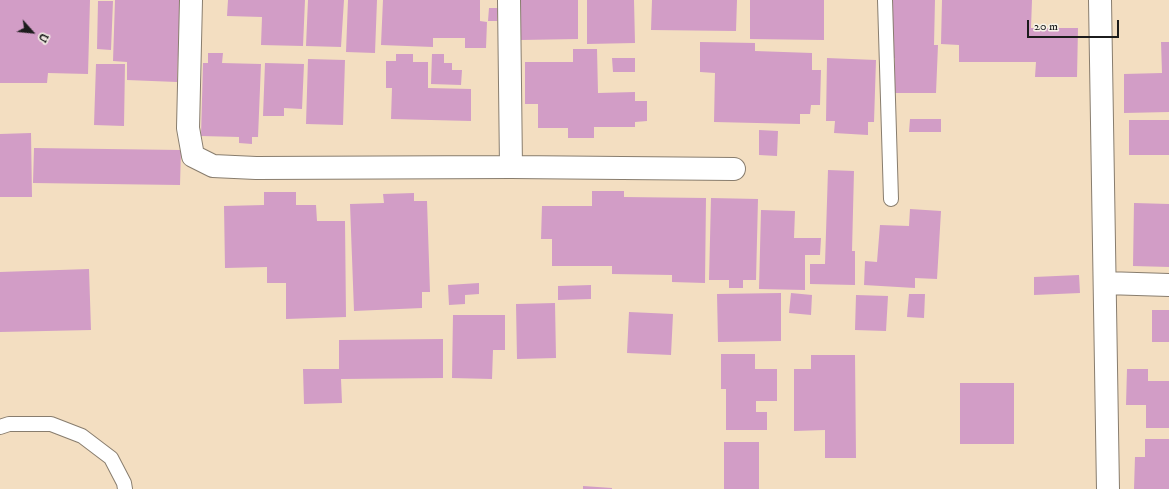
<!DOCTYPE html>
<html>
<head>
<meta charset="utf-8">
<style>
  body { margin:0 }
  #map { position:relative; width:1169px; height:489px; overflow:hidden; background:#f3dec1; font-family:"IM FELL DW Pica",serif }
  canvas { display:block }
  .north { position:absolute; left:12px; top:12px; width:40px; height:40px; -webkit-text-stroke:3px #f7f3e8; paint-order:stroke; rotate:117deg; font-size:11px; font-weight:700; line-height:16px; text-align:center; color:#1c1c1c }
  .north::after { content:''; display:block; margin:auto; width:14px; height:18px; background:#1c1c1c; clip-path:polygon(50% 0,100% 100%,50% 72%,0 100%) }
  .scale { position:absolute; left:1027px; top:20px; width:92px; height:18px; box-sizing:border-box; border:2px solid #1c1c1c; border-top:0; padding-left:5px; font-size:12px; line-height:14px; white-space:nowrap; color:#1c1c1c; -webkit-text-stroke:3px #f7f3e8; paint-order:stroke }
</style>
</head>
<body>
<div id="map">
<canvas width="1169" height="489"></canvas>
<div class="north">U</div>
<div class="scale">20 m</div>
</div>
<script>
const ctx = document.querySelector('canvas').getContext('2d');
ctx.lineJoin = 'round';
function paint(path, color) {
  ctx.fillStyle = color;
  ctx.fill(path, 'evenodd');
}
function shape(rows) {
  const path = new Path2D();
  for (const r of rows) {
    path.moveTo(r[0], r[1]);
    for (let i = 2; i < r.length; i += 2) path.lineTo(r[i], r[i + 1]);
  }
  return path;
}
function trace(path, color, width, dash) {
  ctx.strokeStyle = color;
  ctx.lineWidth = width;
  ctx.lineCap = dash ? 'butt' : 'round';
  ctx.setLineDash(dash || []);
  ctx.stroke(path);
}
const building = shape([
  [0,0,90,0,88,74,48,73,47,83,0,83],
  [115,0,180,0,177,82,127,80,127,62,113,61],
  [228,0,305,0,303,46,261,45,262,17,227,16],
  [308,0,344,0,341,47,306,46],
  [348,0,377,0,375,53,346,52],
  [383,0,480,0,480,21,487,22,486,48,465,48,465,38,433,38,433,47,381,45],
  [521,0,578,0,578,39,521,40],
  [587,0,634,0,635,43,587,44],
  [652,0,737,0,736,31,651,30],
  [750,0,824,0,824,40,750,39],
  [891,0,935,0,934,45,938,45,936,93,895,93,895,58,891,58],
  [942,0,1032,0,1031,28,1078,28,1077,77,1035,77,1036,62,959,62,959,45,941,44],
  [98,1,113,1,111,50,97,49],
  [489,8,498,8,497,21,488,21],
  [700,42,755,43,755,51,812,53,812,70,821,70,820,105,811,105,810,114,800,114,800,124,714,122,715,73,700,72],
  [1161,42,1169,42,1169,112,1124,113,1124,74,1162,73],
  [573,49,597,49,598,93,635,92,635,101,647,101,647,121,635,122,635,127,594,127,594,138,568,138,568,128,538,128,538,104,525,104,525,62,573,62],
  [208,53,223,53,222,63,261,64,258,137,252,137,252,144,239,143,239,137,201,136,203,63,208,63],
  [396,54,413,54,413,62,428,62,428,88,471,89,471,121,391,119,392,88,386,88,386,61,396,61],
  [432,54,444,54,444,63,452,63,452,70,462,70,461,85,431,84],
  [612,58,635,58,635,72,613,72],
  [827,58,876,60,874,122,868,122,868,135,834,133,835,121,826,121],
  [308,59,345,60,343,125,306,124],
  [265,63,304,64,302,109,284,108,284,116,263,116],
  [96,64,125,64,124,126,94,125],
  [910,119,941,119,941,132,909,132],
  [1129,120,1169,120,1169,155,1129,155],
  [759,130,778,131,777,156,759,155],
  [31,133,32,197,0,197,0,134],
  [34,148,181,150,180,185,33,183],
  [828,170,854,171,852,251,855,251,855,285,810,284,810,264,825,264],
  [592,191,624,191,624,197,706,198,705,283,672,282,672,275,612,274,612,266,552,266,552,239,541,239,542,206,592,206],
  [264,192,296,192,296,205,316,205,317,221,345,221,346,317,286,319,286,283,267,283,267,267,225,268,224,206,264,205],
  [414,193,414,201,427,201,430,292,422,292,422,308,354,311,350,204,384,203,383,194],
  [711,198,758,199,756,280,743,280,743,288,729,288,729,280,709,280],
  [1134,203,1169,204,1169,267,1133,266],
  [910,209,941,211,937,279,915,278,915,288,864,285,865,261,877,262,880,225,909,226],
  [761,210,795,211,794,238,821,238,820,255,805,255,805,290,759,289],
  [89,269,91,330,0,332,0,272],
  [1079,275,1080,293,1034,295,1034,277],
  [479,283,479,294,465,295,465,304,449,305,448,285],
  [591,285,591,299,558,300,558,286],
  [781,293,781,341,718,342,717,294],
  [791,293,812,295,811,315,789,313],
  [909,294,925,294,924,318,907,317],
  [856,295,888,296,886,331,855,330],
  [555,303,556,358,517,359,516,304],
  [1152,310,1169,310,1169,342,1152,342],
  [629,312,673,314,671,355,627,353],
  [453,315,505,315,505,350,493,350,492,379,452,378],
  [443,339,443,378,341,379,342,403,304,404,303,369,339,369,339,340],
  [721,354,755,354,755,369,777,369,777,401,756,401,756,412,767,412,767,430,726,430,726,389,721,389],
  [811,355,855,355,856,458,825,458,825,430,794,431,794,369,811,369],
  [1127,369,1148,369,1148,381,1169,381,1169,428,1146,428,1146,405,1126,405],
  [960,383,1014,383,1014,444,960,444],
  [1145,439,1169,439,1169,489,1134,489,1135,457,1145,457],
  [724,442,759,442,759,489,724,489],
  [583,486,612,488,612,489,583,489]
]);
const service = shape([
  [885,0,891,199],
  [0,427,9,424,51,424,82,436,111,458,124,483,125,489]
]);
const minor = shape([
  [191,0,188,128,193,156,213,166,256,168,511,167,734,169],
  [509,0,511,167],
  [1100,0,1108,489],
  [1105,283,1169,285]
]);
paint(building, '#d29dc6');
trace(service, '#887d6e', 16);
trace(minor, '#887d6e', 24);
trace(service, '#fff', 14);
trace(minor, '#fff', 22);
</script>
</body>
</html>
